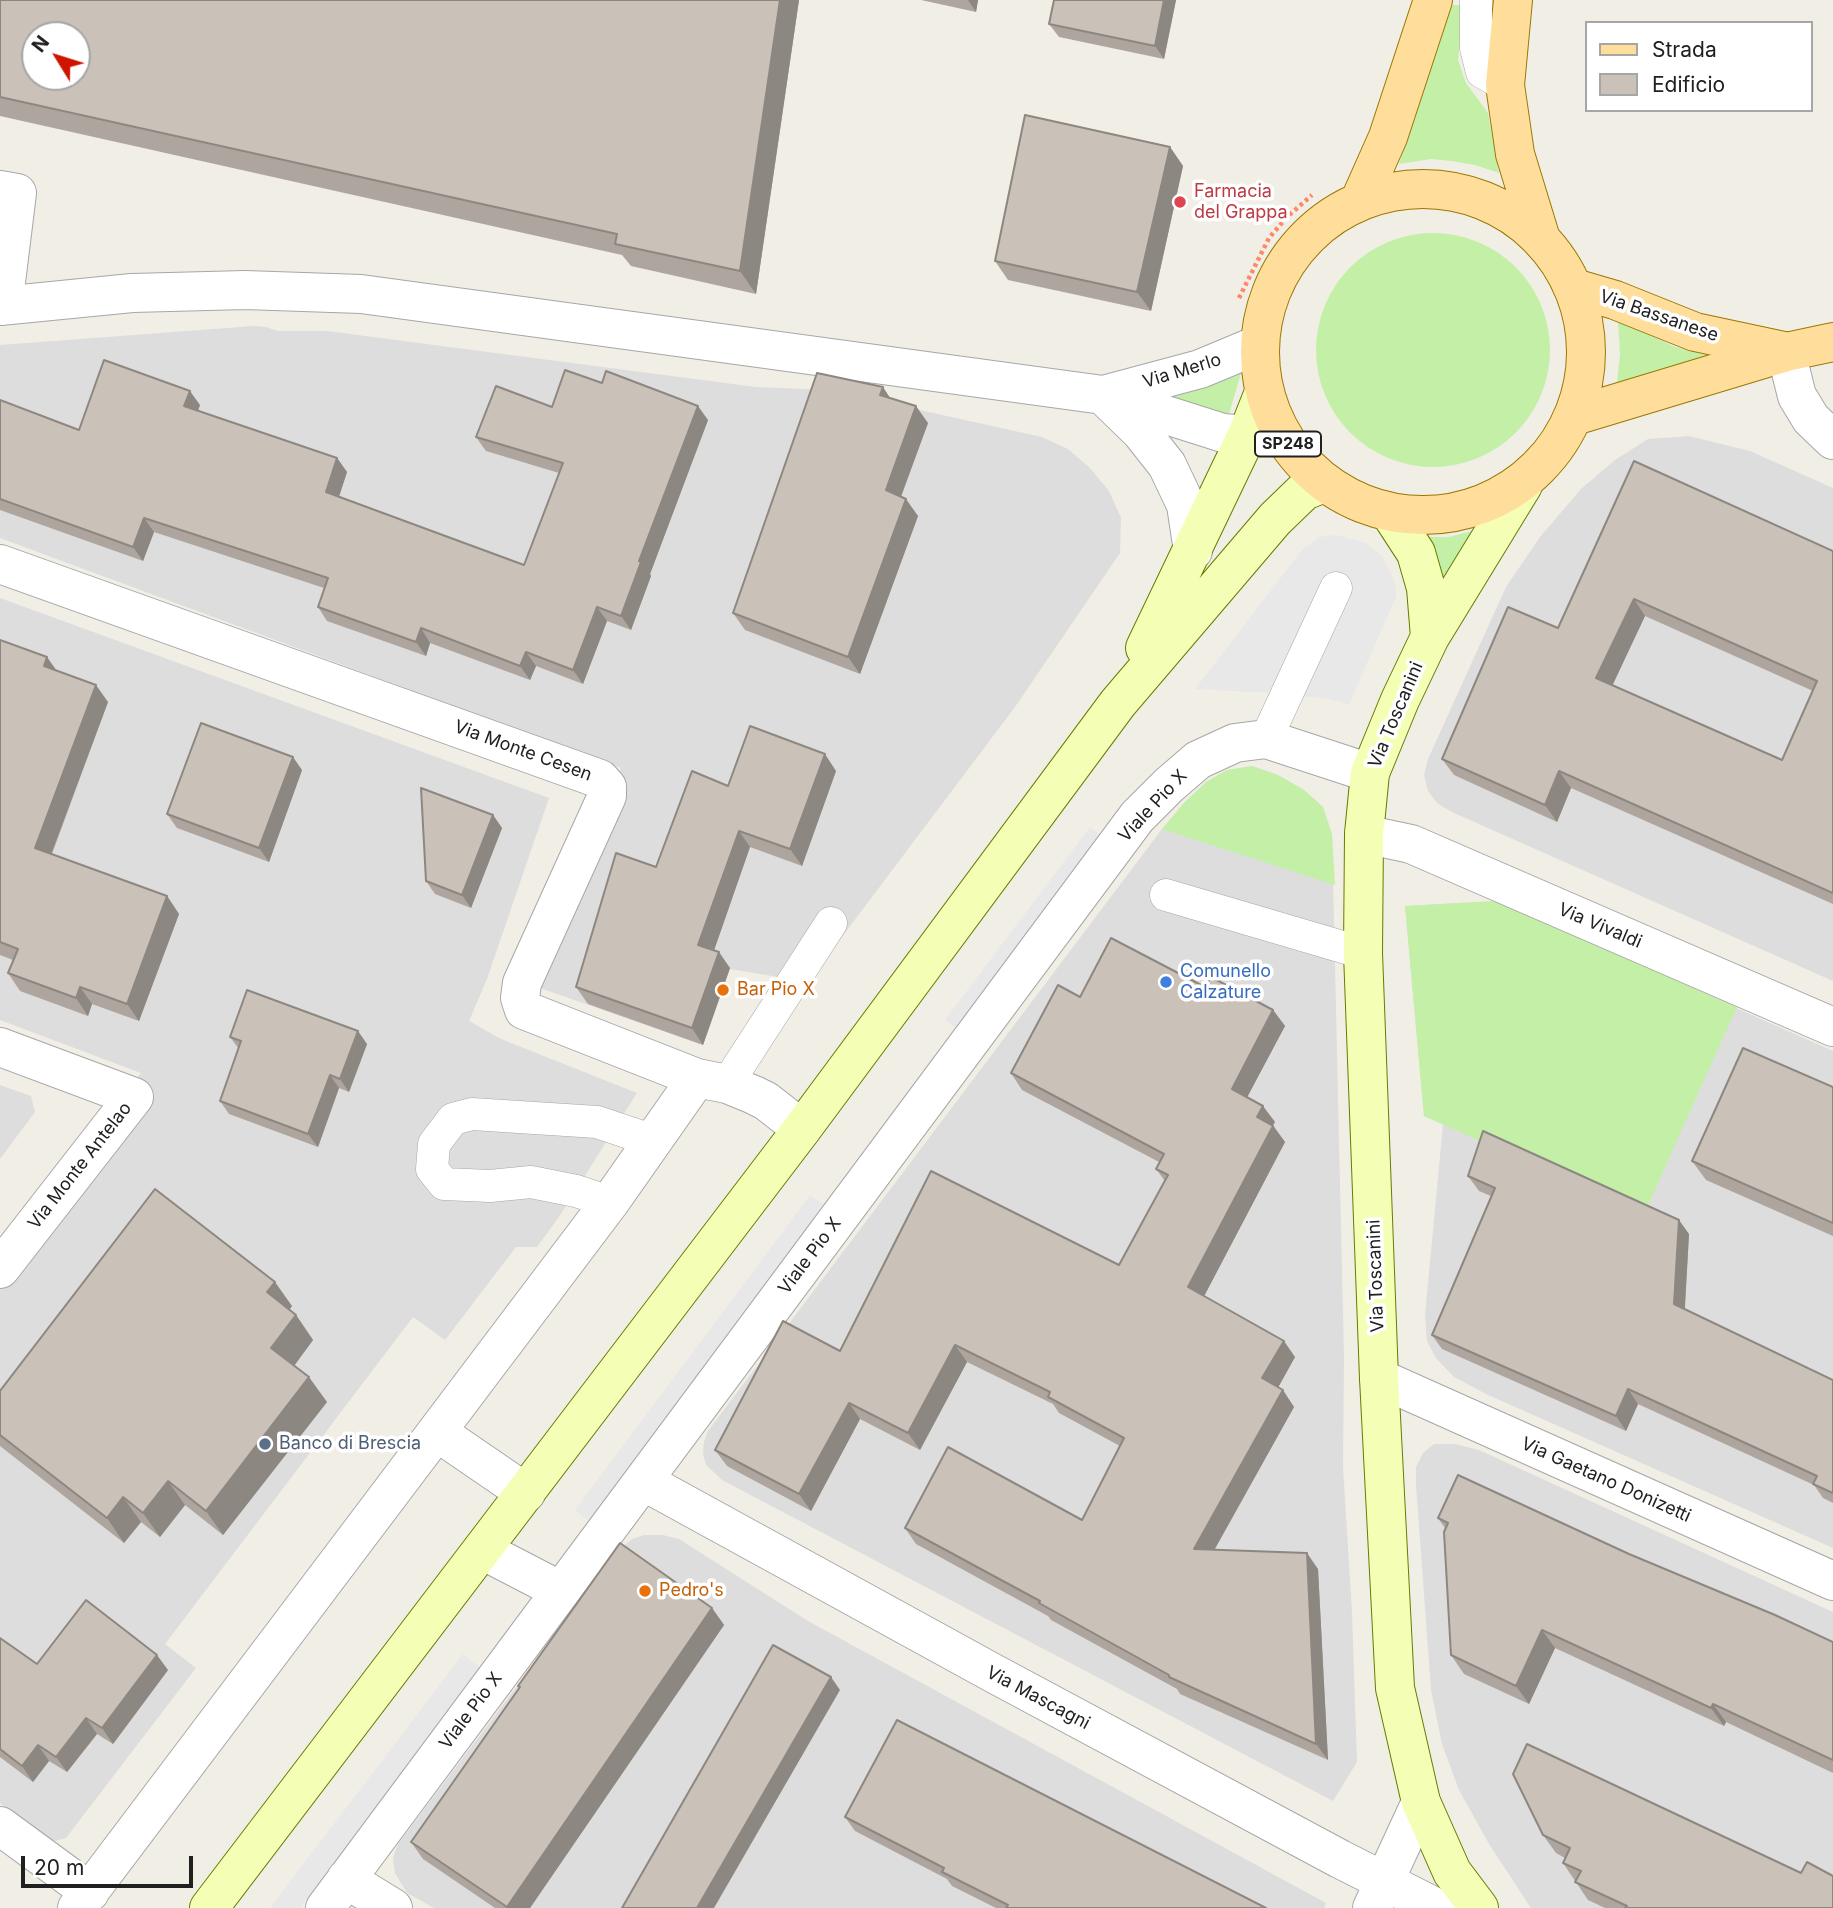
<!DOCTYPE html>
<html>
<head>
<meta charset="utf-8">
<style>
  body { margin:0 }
  #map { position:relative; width:1833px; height:1908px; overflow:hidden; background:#f1eee5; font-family:Inter,sans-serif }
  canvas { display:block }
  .legend { position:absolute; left:1585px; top:21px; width:228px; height:91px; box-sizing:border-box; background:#fff; border:2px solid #a6a6a6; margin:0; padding:9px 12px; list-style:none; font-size:21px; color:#202020 }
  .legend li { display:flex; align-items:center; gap:14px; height:35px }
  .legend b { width:35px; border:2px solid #a6a6a6 }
  .north { position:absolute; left:21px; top:21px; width:70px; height:70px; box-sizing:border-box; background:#fff; border:2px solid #a6a6a6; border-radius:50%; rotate:308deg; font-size:19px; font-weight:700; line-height:28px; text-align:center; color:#202020 }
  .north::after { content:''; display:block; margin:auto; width:24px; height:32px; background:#cf1400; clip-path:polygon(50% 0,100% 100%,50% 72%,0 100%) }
  .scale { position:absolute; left:21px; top:1856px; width:172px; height:32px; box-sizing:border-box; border:4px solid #202020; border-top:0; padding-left:9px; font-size:21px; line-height:24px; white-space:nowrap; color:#202020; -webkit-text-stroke:5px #fff; paint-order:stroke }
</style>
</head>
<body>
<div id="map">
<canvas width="1833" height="1908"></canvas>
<ul class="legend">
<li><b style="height:9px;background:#ffde9c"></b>Strada</li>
<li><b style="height:19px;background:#cac1b8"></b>Edificio</li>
</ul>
<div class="north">N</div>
<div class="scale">20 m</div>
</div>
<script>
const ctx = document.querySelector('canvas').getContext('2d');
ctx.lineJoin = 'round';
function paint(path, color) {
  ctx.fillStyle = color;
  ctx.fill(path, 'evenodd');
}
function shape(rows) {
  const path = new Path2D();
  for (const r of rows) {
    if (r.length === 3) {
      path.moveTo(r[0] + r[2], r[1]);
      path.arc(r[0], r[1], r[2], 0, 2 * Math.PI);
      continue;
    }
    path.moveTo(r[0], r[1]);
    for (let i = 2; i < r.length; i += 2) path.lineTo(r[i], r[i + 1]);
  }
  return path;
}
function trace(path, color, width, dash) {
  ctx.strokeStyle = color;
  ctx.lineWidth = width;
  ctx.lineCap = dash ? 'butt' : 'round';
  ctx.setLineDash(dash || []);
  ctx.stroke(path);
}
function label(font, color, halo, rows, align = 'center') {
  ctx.font = font + ' Inter,sans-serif';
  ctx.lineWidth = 7;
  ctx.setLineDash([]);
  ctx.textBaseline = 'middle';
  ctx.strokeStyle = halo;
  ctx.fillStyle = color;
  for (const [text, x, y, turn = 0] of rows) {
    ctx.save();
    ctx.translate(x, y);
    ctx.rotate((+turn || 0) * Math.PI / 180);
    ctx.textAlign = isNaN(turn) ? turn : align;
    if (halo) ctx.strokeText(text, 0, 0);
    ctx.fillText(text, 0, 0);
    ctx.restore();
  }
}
const residential = shape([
  [254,326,266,327,278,331,327,331,756,387,829,390,1042,437,1068,449,1090,468,1109,491,1121,518,1120,553,1015,707,808,982,730,969,703,1045,540,988,621,768,0,538,0,345],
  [1689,436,1750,451,1833,488,1833,981,1454,813,1438,804,1428,791,1424,775,1428,759,1506,587,1540,537,1581,489,1615,460,1648,439],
  [0,598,549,798,487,979,469,1021,501,1039,637,1093,559,1217,537,1247,516,1247,445,1340,413,1317,165,1644,196,1668,66,1838,51,1842,0,1803,0,1259,141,1073,0,1020],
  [1252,766,1278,775,1304,790,1323,807,1332,834,1344,1358,1343,1466,1352,1613,1357,1762,1333,1801,722,1480,706,1465,703,1454,704,1442,708,1431,1162,829,1184,803,1206,782,1227,770],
  [1495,901,1833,1051,1833,1548,1486,1394,1454,1377,1436,1358,1427,1341,1425,1315,1443,1124,1424,1116,1405,906],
  [0,1085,31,1096,35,1112,0,1159],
  [1434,1444,1455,1444,1479,1450,1833,1612,1833,1908,1531,1908,1489,1844,1459,1790,1442,1744,1431,1690,1416,1485,1416,1467,1423,1453],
  [644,1535,663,1535,679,1539,808,1621,1326,1903,1324,1908,434,1908,407,1893,395,1873,393,1858,398,1844,622,1547,632,1539]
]);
const grass = shape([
  [1451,5,1462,5,1463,13,1458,60,1466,83,1488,113,1499,173,1475,165,1451,161,1431,159,1399,164],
  [1433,350,117],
  [1618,320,1675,347,1723,360,1616,391,1620,354],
  [1241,373,1229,414,1161,401,1160,394,1201,386],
  [1480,529,1442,601,1438,565,1429,537,1449,537],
  [1252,766,1278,775,1304,790,1323,807,1332,834,1335,885,1162,829,1184,803,1206,782,1227,770],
  [1495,901,1737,1007,1644,1214,1424,1116,1405,906]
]);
const parking = shape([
  [1336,535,1366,543,1382,556,1395,582,1396,597,1349,704,1329,699,1271,693,1195,689,1302,550,1319,537],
  [1090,827,1105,838,960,1031,945,1020],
  [810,1195,830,1209,594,1525,575,1510],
  [463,1654,481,1669,300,1908,270,1908]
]);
const path = shape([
  [1239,298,1269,238,1287,217,1312,195]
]);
const lane = shape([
  [1476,0,1476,48,1482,72,1505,85],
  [1266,739,1336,588],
  [1166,895,1363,953],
  [727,1084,831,923],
  [610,1202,576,1191,531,1182,490,1186,444,1184,432,1169,434,1144,453,1119,472,1114,597,1122,651,1140]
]);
const street = shape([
  [0,190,17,193,3,306],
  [0,306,132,293,245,290,361,294,1103,395,1223,433,1247,435,1279,430],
  [1786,352,1797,396,1811,419,1833,440],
  [1103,395,1200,369,1260,344],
  [1107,399,1141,432,1167,465,1186,505,1193,551],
  [0,564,600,779,607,787,607,796,522,983,520,998,524,1010,697,1078,727,1084,754,1095,766,1101,802,1129],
  [1364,834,1411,844,1833,1027],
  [0,1047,134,1097,0,1269],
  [1379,1378,1833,1581],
  [437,1432,526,1493],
  [643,1481,993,1673,1340,1859,1437,1908],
  [482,1550,561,1591],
  [0,1826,90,1892],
  [346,1879,393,1908],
  [77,1908,610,1202,697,1078],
  [325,1908,1137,817,1169,785,1198,760,1235,743,1266,739,1370,773],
  [1372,1908,1421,1802]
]);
const secondary = shape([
  [1390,513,1416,553,1426,588,1430,637],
  [1145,648,1247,435,1264,392],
  [209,1908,802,1129,1118,703,1275,519,1304,491,1324,483],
  [1479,1908,1452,1872,1421,1802,1395,1688,1379,1378,1363,953,1364,834,1370,773,1400,700,1430,637,1523,485]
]);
const primary = shape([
  [1513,0,1505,85,1515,154,1540,236],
  [1423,352,163],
  [1360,200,1388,137,1433,0],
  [1574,288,1615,300,1695,332,1784,351],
  [1574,416,1786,352,1833,342]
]);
const wall = shape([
  [0,0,799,0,756,294,631,266,622,255,0,116],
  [921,0,978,0,976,12],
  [1054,0,1176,0,1164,59,1059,37,1049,24],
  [1170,147,1183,166,1151,311,1008,280,995,261],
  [891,398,928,423,901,497,918,516,860,674,745,630,733,613],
  [0,400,79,430,200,405,198,411,337,458,347,472,339,496,524,565,559,473,486,451,476,437,552,407,708,420,650,574,651,576,631,630,607,621,583,684,536,666,530,680,430,643,426,656,327,621,318,607,324,588,154,532,143,561,0,510],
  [1634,461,1833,551,1833,904,1571,788,1557,822,1454,775,1442,759,1558,628],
  [1645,616,1813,691,1782,760,1612,685],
  [0,641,57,671,108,702,52,854,167,896,179,914,139,1021,92,1004,88,1016,20,991,8,973,13,960,0,955],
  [302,770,269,862,177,828,167,814],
  [836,771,802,866,750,847,714,950,730,968,703,1045,588,1004,576,987,656,867,728,786],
  [493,815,502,828,471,908,435,894,426,881],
  [1205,987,1273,1010,1285,1026,1247,1097,1275,1122,1273,1125,1285,1142,1204,1296,1295,1357,1278,1387,1294,1407,1214,1549,1318,1569,1328,1760,1180,1694,1177,1689,1051,1620,1048,1616,916,1544,905,1528,1082,1520,1120,1446,1059,1413,1053,1404,967,1362,920,1450,860,1419,811,1511,727,1466,715,1450,1119,1265,1165,1181,1156,1169,1159,1162,1022,1090,1011,1073,1080,997],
  [230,1037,367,1044,349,1092,339,1088,318,1147,229,1114,220,1101,239,1049],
  [1833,1087,1833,1236,1706,1180,1692,1161],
  [1468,1176,1689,1234,1685,1309,1833,1380,1833,1503,1823,1498,1814,1485,1638,1404,1626,1431,1442,1349,1432,1335,1491,1196,1479,1191],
  [292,1306,289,1310,296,1315,313,1340,294,1365,327,1402,223,1535,185,1505,160,1537,141,1522,124,1543,0,1446,0,1391],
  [1438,1518,1629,1554,1833,1642,1833,1773,1726,1722,1724,1726,1555,1648,1529,1704,1464,1674,1451,1655,1445,1528],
  [712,1608,724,1625,530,1908,495,1908,423,1859,411,1842,519,1688,518,1686],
  [0,1638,37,1664,168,1670,113,1744,97,1734,67,1772,49,1761,33,1782,0,1757],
  [845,1817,1266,1908,996,1908,952,1886,947,1879,855,1831],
  [1543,1835,1801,1873,1833,1908,1605,1908,1588,1900,1563,1863,1565,1858,1556,1853]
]);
const shadedWall = shape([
  [780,0,799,0,756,294,740,271],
  [968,0,978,0,976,12],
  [1164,0,1176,0,1164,59,1155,46],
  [1170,147,1183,166,1151,311,1137,292],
  [883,387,894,404,880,395],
  [190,391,200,405,194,421,184,406],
  [698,406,708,420,650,574,651,576,631,630,621,616,639,561],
  [916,406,928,423,897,507,886,490],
  [337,458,347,472,336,506,326,492],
  [906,499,918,516,860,674,848,657],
  [144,518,154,532,143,561,133,547],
  [1634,599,1645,616,1608,695,1596,678],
  [597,607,607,621,583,684,573,670],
  [421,628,430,643,426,656,416,642],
  [526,652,536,666,530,680,520,666],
  [47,657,59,674,44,666],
  [96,685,108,702,47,865,35,848],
  [825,754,836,771,802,866,790,849],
  [293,757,302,770,269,862,259,848],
  [1559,771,1571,788,1557,822,1545,805],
  [493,815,502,828,471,908,462,895],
  [739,831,750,847,710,962,698,945],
  [167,896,179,914,139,1021,127,1004],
  [719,952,730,968,703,1045,692,1028],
  [80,987,92,1004,88,1016,76,998],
  [1273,1010,1285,1026,1243,1105,1232,1089],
  [358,1031,367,1044,349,1092,340,1079],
  [330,1075,339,1088,318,1147,308,1134],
  [1263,1106,1275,1122,1268,1133,1257,1117],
  [1273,1126,1285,1142,1200,1304,1188,1287],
  [1679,1220,1689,1234,1684,1319,1674,1304],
  [275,1282,292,1306,284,1317,267,1292],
  [296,1315,313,1340,289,1373,271,1348],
  [1284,1341,1295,1357,1274,1395,1262,1378],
  [955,1345,967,1362,920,1450,908,1433],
  [309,1377,327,1402,223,1535,206,1511],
  [1628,1389,1638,1404,1626,1431,1616,1416],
  [1283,1390,1294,1407,1206,1565,1194,1549],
  [849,1403,860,1419,811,1511,799,1494],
  [168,1481,185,1505,160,1537,143,1513],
  [123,1497,141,1522,124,1543,107,1518],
  [1307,1553,1318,1569,1328,1760,1316,1744],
  [712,1608,724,1625,530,1908,508,1908,507,1907],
  [1542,1630,1555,1648,1529,1704,1516,1686],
  [157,1655,168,1670,113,1744,102,1728],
  [831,1677,840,1690,714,1908,697,1908],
  [1713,1704,1726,1722,1724,1726,1711,1708],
  [86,1718,97,1734,67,1772,56,1757],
  [38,1745,49,1761,33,1782,22,1766]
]);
const building = shape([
  [0,0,780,0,740,271,615,244,617,234,0,97,0,0],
  [35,35,77,35,77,77,35,77,35,35],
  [1054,0,1164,0,1155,46,1049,24,1054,0],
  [1025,115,1170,147,1137,292,995,261,1025,115],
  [104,360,190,391,184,406,337,458,326,492,524,565,563,463,476,437,496,386,552,407,565,370,602,383,606,371,698,406,639,561,641,562,621,616,597,607,573,670,526,652,520,666,421,628,416,642,318,607,328,578,144,518,133,547,0,499,0,400,79,430,104,360],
  [817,373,883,387,880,395,916,406,886,490,906,499,848,657,733,613,817,373],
  [1634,461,1833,551,1833,893,1559,771,1545,805,1442,759,1508,607,1558,628,1634,461],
  [1634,599,1817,681,1782,760,1596,678,1634,599],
  [0,640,47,657,44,666,96,685,35,848,167,896,127,1004,80,987,76,998,8,973,18,949,0,942,0,640],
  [201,723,293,757,259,848,167,814,201,723],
  [750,726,825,754,790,849,739,831,698,945,719,952,692,1028,576,987,616,853,656,867,692,771,728,786,750,726],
  [421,788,493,815,462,895,426,881,421,788],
  [1111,938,1205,987,1211,977,1273,1010,1232,1089,1263,1106,1257,1117,1273,1126,1188,1287,1284,1341,1262,1378,1283,1390,1194,1549,1307,1553,1316,1744,1169,1677,1169,1675,1039,1603,1040,1601,905,1528,948,1447,1082,1520,1124,1438,1048,1397,1050,1392,955,1345,908,1433,849,1403,799,1494,715,1450,783,1321,840,1351,931,1171,1119,1265,1168,1175,1156,1169,1164,1154,1011,1073,1058,985,1080,997,1111,938],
  [247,990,358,1031,340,1079,330,1075,308,1134,220,1101,241,1041,230,1037,247,990],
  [1743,1048,1833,1087,1833,1223,1692,1161,1743,1048],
  [1483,1131,1679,1220,1674,1304,1833,1380,1833,1493,1813,1484,1817,1476,1628,1389,1616,1416,1432,1335,1495,1188,1468,1176,1483,1131],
  [155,1189,275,1282,267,1292,296,1315,271,1348,309,1377,206,1511,168,1481,143,1513,123,1497,107,1518,0,1435,0,1391,155,1189],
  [1458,1475,1629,1554,1775,1615,1833,1642,1833,1760,1713,1704,1711,1708,1542,1630,1516,1686,1451,1655,1444,1532,1448,1523,1438,1518,1458,1475],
  [620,1543,712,1608,507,1907,411,1842,520,1687,518,1686,620,1543],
  [86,1600,157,1655,102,1728,86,1718,56,1757,38,1745,22,1766,0,1749,0,1638,37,1664,86,1600],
  [773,1645,831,1677,697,1908,622,1908,773,1645],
  [897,1720,1266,1908,1006,1908,1008,1905,942,1872,944,1868,845,1817,897,1720],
  [1527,1744,1801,1873,1807,1862,1833,1876,1833,1908,1625,1908,1627,1906,1575,1882,1581,1871,1563,1863,1570,1848,1543,1835,1513,1774,1527,1744]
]);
const markers = [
  [1180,202,7,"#e0444e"],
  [1166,982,7,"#3f7fe0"],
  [723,990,7,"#e8710a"],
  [265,1444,7,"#5c6f8a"],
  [645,1591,7,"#e8710a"]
];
const shields = [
  [1288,444,66]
];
const shieldNames = [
  ["SP248",1288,444]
];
const healthNames = [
  ["Farmacia",1194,192],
  ["del Grappa",1194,213]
];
const streetNames = [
  ["Via Bassanese",1659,316,19],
  ["Via Merlo",1182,371,-17],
  ["Via Toscanini",1396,715,-67],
  ["Via Monte Cesen",523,751,20],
  ["Viale Pio X",1153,806,-47],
  ["Via Vivaldi",1600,926,23],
  ["Via Monte Antelao",80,1166,-52],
  ["Viale Pio X",810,1256,-53],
  ["Via Toscanini",1376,1276,-92],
  ["Via Gaetano Donizetti",1606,1480,24],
  ["Via Mascagni",1038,1698,28],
  ["Viale Pio X",471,1711,-53]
];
const shopNames = [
  ["Comunello",1180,972],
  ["Calzature",1180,993]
];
const foodNames = [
  ["Bar Pio X",737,990],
  ["Pedro's",659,1591]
];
const serviceNames = [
  ["Banco di Brescia",279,1444]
];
paint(residential, '#dedddd');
paint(grass, '#c3f0a6');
paint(parking, '#e8e8e8');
trace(lane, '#a7a7a7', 33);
trace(street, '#a7a7a7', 40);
trace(secondary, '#647d00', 40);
trace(primary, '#9b7700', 40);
trace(path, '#ff8768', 4.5, [3.5, 3.5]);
trace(lane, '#fff', 32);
trace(street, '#fff', 38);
trace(secondary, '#f4ffb5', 38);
trace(primary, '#ffde9c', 38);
paint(wall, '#aea69e');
paint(shadedWall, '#8d8781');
paint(building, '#cac1b8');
trace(building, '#8d8781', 2);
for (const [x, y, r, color] of markers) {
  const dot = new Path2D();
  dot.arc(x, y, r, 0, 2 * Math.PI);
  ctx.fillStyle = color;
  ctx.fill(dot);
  trace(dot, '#fff', 2.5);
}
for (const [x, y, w] of shields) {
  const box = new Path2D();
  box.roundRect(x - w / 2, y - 12.5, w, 25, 5);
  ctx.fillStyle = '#fff';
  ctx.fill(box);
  trace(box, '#202020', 2);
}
label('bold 16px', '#202020', null, shieldNames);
label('18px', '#be3a42', '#fff', healthNames, 'left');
label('18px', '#202020', '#fff', streetNames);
label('18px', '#366cbe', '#fff', shopNames, 'left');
label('18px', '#c56008', '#fff', foodNames, 'left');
label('18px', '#4e5e75', '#fff', serviceNames, 'left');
</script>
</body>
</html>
